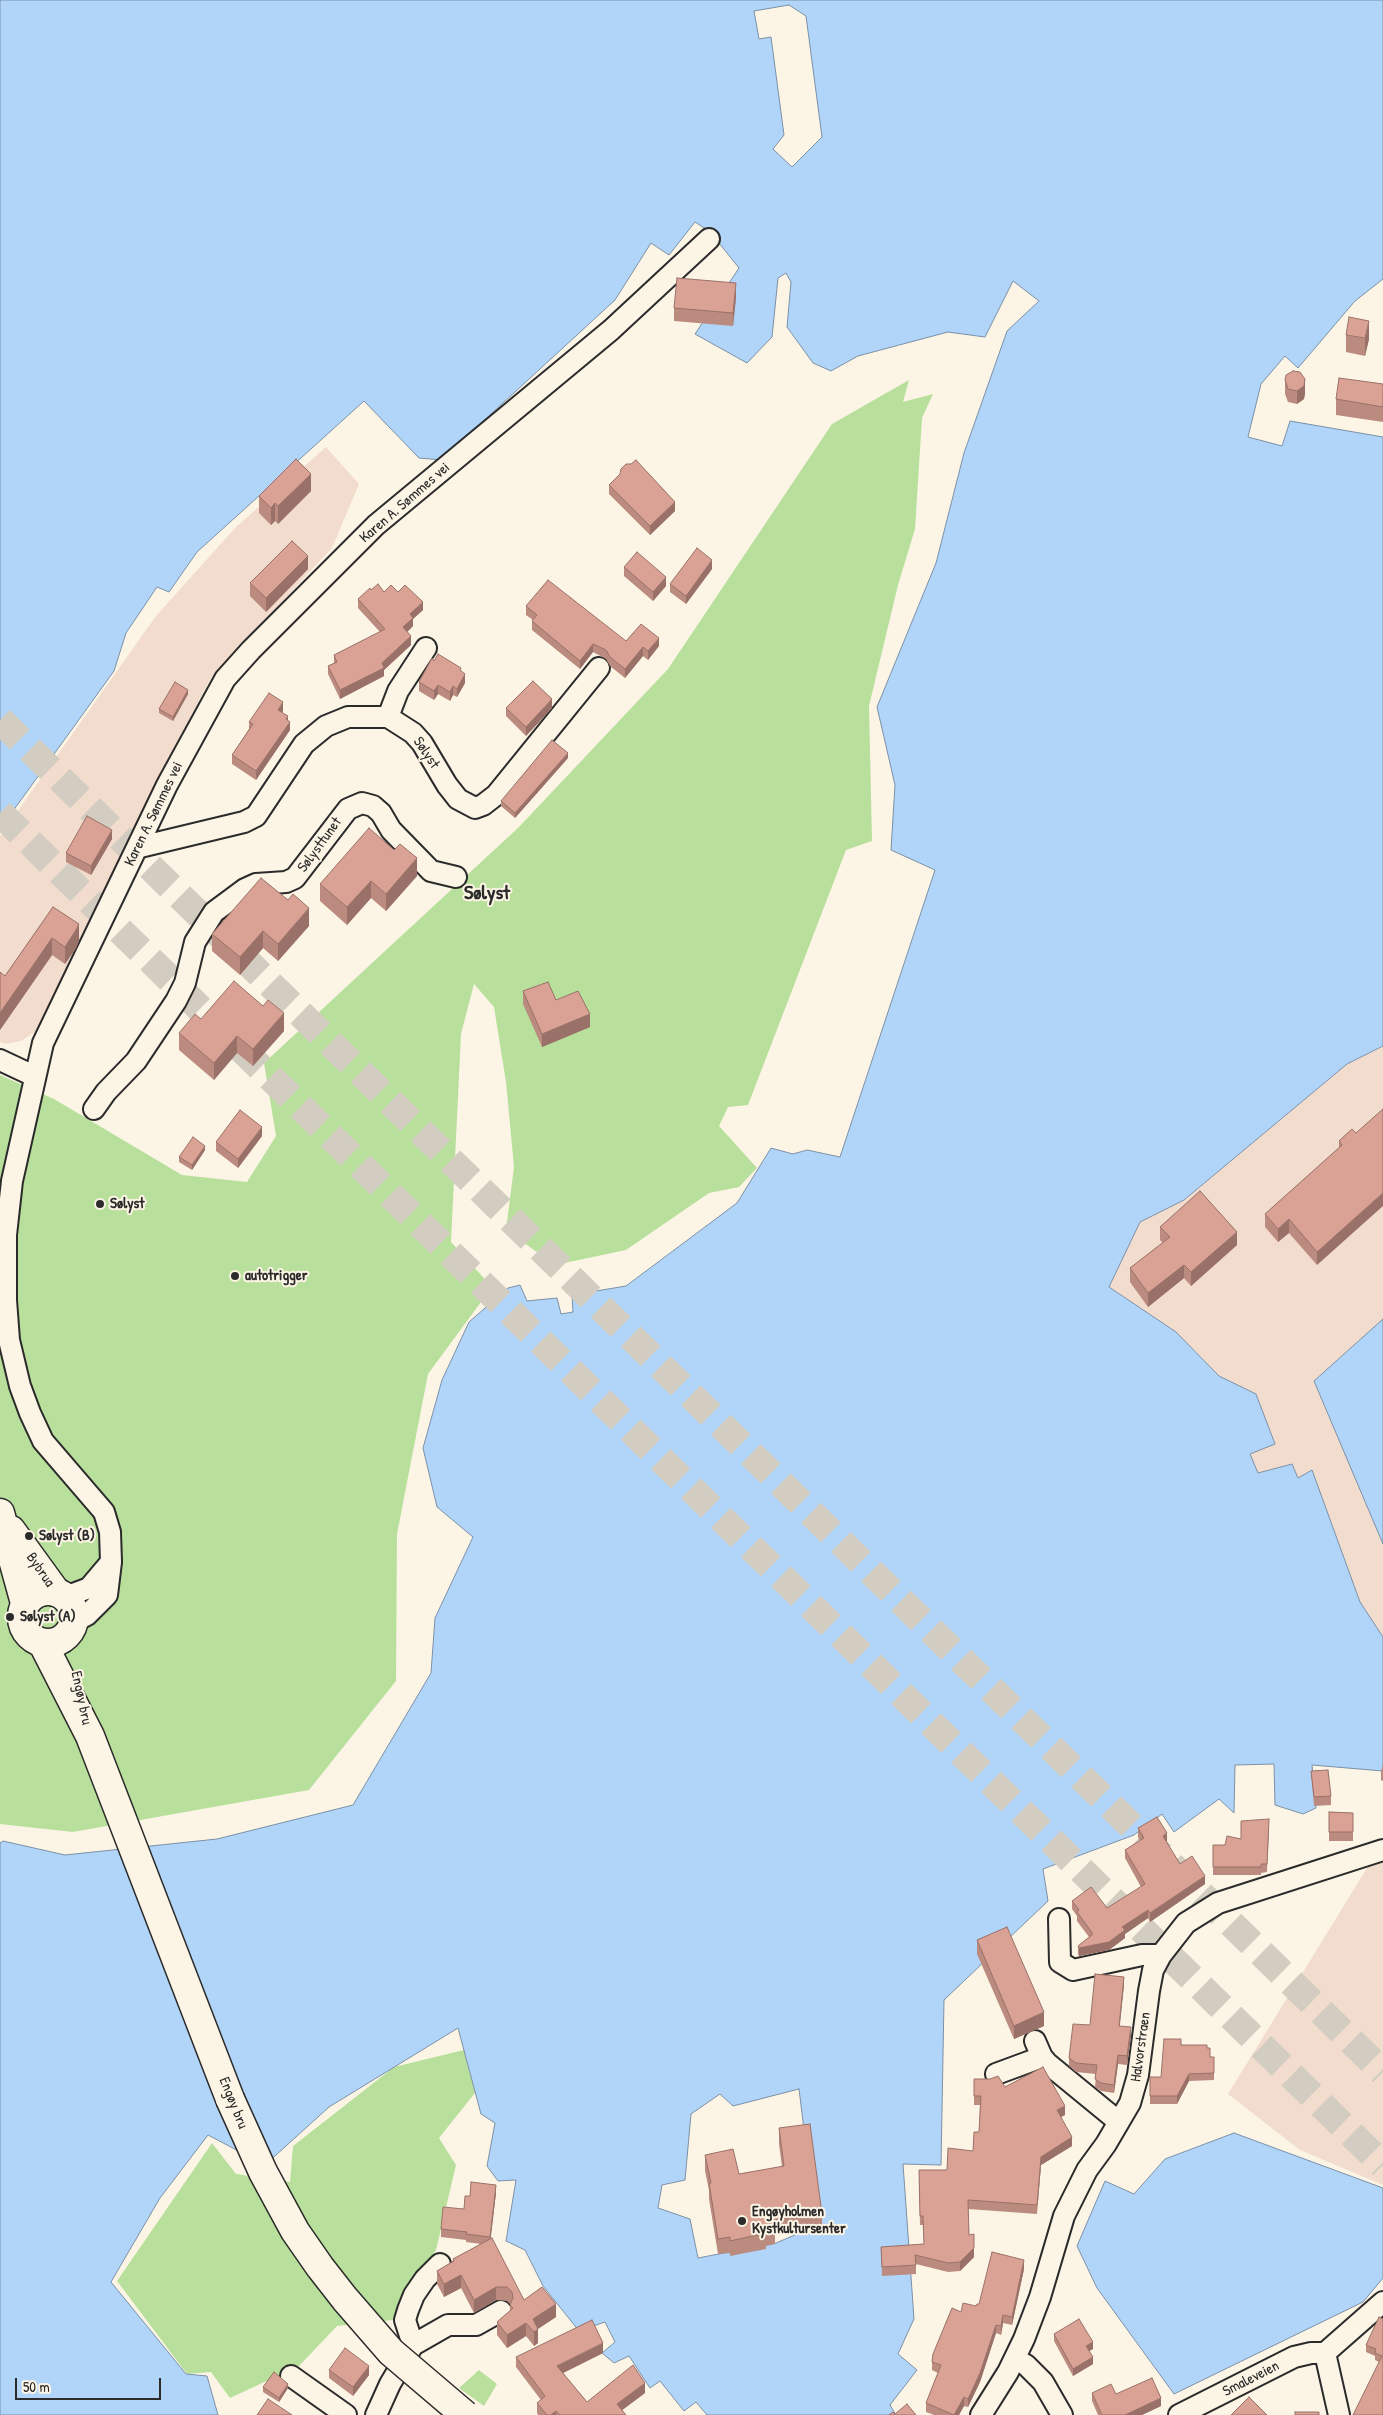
<!DOCTYPE html>
<html>
<head>
<meta charset="utf-8">
<style>
  body { margin:0 }
  #map { position:relative; width:1383px; height:2415px; overflow:hidden; background:#fcf5e5; font-family:"Patrick Hand",sans-serif }
  canvas { display:block }
  .scale { position:absolute; left:15px; top:2378px; width:146px; height:22px; box-sizing:border-box; border:2px solid #2b2b2b; border-top:0; padding-left:6px; font-size:15px; line-height:18px; white-space:nowrap; color:#2b2b2b; -webkit-text-stroke:4px #fcf5e5; paint-order:stroke }
</style>
</head>
<body>
<div id="map">
<canvas width="1383" height="2415"></canvas>
<div class="scale">50 m</div>
</div>
<script>
const ctx = document.querySelector('canvas').getContext('2d');
ctx.lineJoin = 'round';
function paint(path, color) {
  ctx.fillStyle = color;
  ctx.fill(path, 'evenodd');
}
function shape(rows) {
  const path = new Path2D();
  for (const r of rows) {
    if (r.length === 3) {
      path.moveTo(r[0] + r[2], r[1]);
      path.arc(r[0], r[1], r[2], 0, 2 * Math.PI);
      continue;
    }
    path.moveTo(r[0], r[1]);
    for (let i = 2; i < r.length; i += 2) path.lineTo(r[i], r[i + 1]);
  }
  return path;
}
function trace(path, color, width, dash) {
  ctx.strokeStyle = color;
  ctx.lineWidth = width;
  ctx.lineCap = dash ? 'butt' : 'round';
  ctx.setLineDash(dash || []);
  ctx.stroke(path);
}
function label(font, color, halo, rows, align = 'center') {
  ctx.font = font + ' "Patrick Hand",sans-serif';
  ctx.lineWidth = 4;
  ctx.setLineDash([]);
  ctx.textBaseline = 'middle';
  ctx.strokeStyle = halo;
  ctx.fillStyle = color;
  for (const [text, x, y, turn = 0] of rows) {
    ctx.save();
    ctx.translate(x, y);
    ctx.rotate((+turn || 0) * Math.PI / 180);
    ctx.textAlign = isNaN(turn) ? turn : align;
    if (halo) ctx.strokeText(text, 0, 0);
    ctx.fillText(text, 0, 0);
    ctx.restore();
  }
}
const built = shape([
  [326,447,359,484,332,548,211,678,155,783,57,994,35,1032,21,1041,5,1044,0,1042,0,836,156,616,235,528],
  [1383,1046,1383,1319,1314,1381,1383,1544,1383,1637,1360,1602,1311,1470,1298,1478,1292,1464,1258,1473,1250,1454,1275,1444,1256,1394,1219,1376,1176,1332,1108,1287,1140,1222,1184,1200,1347,1064],
  [1383,1842,1383,2185,1300,2150,1228,2094]
]);
const green = shape([
  [909,380,903,402,933,394,922,418,915,529,898,585,869,706,872,841,846,850,748,1105,728,1107,719,1126,757,1168,739,1187,709,1193,626,1250,555,1265,506,1230,514,1167,506,1082,494,1007,474,984,461,1034,451,1242,492,1287,428,1374,397,1534,396,1681,309,1790,73,1832,0,1824,0,1075,54,1099,182,1175,247,1182,276,1136,264,1063,519,827,668,669,832,424],
  [464,2050,475,2093,439,2138,456,2165,436,2250,393,2320,337,2326,299,2366,230,2398,211,2372,187,2374,117,2281,212,2143,236,2174,290,2182,293,2146,394,2067],
  [479,2370,497,2384,484,2406,459,2388]
]);
const water = shape([
  [0,0,1383,0,1383,279,1355,301,1298,368,1285,356,1261,384,1248,437,1282,446,1290,421,1383,437,1383,1046,1347,1064,1184,1200,1140,1222,1109,1287,1176,1332,1219,1376,1256,1394,1275,1444,1250,1454,1258,1473,1292,1464,1298,1478,1312,1470,1360,1602,1383,1637,1383,1771,1312,1765,1316,1808,1303,1814,1275,1805,1274,1764,1235,1765,1234,1813,1219,1799,1174,1832,1162,1814,1134,1835,1043,1869,1048,1901,944,2000,941,2165,903,2164,914,2319,898,2354,917,2370,890,2405,896,2415,707,2415,696,2402,684,2411,660,2381,650,2388,629,2356,614,2363,602,2353,615,2342,605,2322,579,2331,543,2286,525,2250,506,2241,516,2180,498,2181,487,2166,495,2123,481,2114,458,2028,329,2107,265,2165,208,2135,160,2198,111,2282,186,2374,207,2376,218,2415,0,2415,0,1843,3,1841,65,1855,217,1839,353,1805,431,1673,435,1618,473,1537,437,1507,423,1448,442,1380,469,1322,508,1288,520,1285,527,1301,557,1298,561,1314,573,1312,572,1295,626,1286,737,1203,771,1148,793,1154,807,1150,840,1157,935,870,891,850,895,785,877,707,936,563,964,453,1007,331,1039,301,1013,281,985,337,948,332,858,356,831,371,813,363,787,327,791,282,786,273,778,278,772,337,747,363,695,334,739,268,719,243,715,235,695,222,669,255,651,243,615,300,441,460,419,458,364,401,197,552,169,592,157,587,126,633,114,671,0,829,0,0],
  [789,5,806,16,822,137,792,167,773,149,784,135,771,37,759,39,754,11,789,5],
  [799,2089,816,2226,776,2243,698,2258,690,2219,658,2208,662,2185,685,2180,691,2114,720,2094,733,2106,799,2089],
  [1383,1319,1383,1544,1314,1381,1383,1319],
  [1234,2133,1383,2188,1383,2278,1363,2302,1174,2394,1097,2288,1077,2246,1105,2181,1134,2194,1165,2159,1234,2133]
]);
const trunkTunnel = shape([
  [0,720,1383,2072],
  [0,813,1383,2165]
]);
const minor = shape([
  [388,717,398,691,426,648],
  [140,847,244,822,256,816,304,744,326,726,348,717,388,717,413,733,422,743,447,785,458,799,475,808,483,805,496,795,599,668],
  [0,1060,34,1076],
  [94,1109,106,1092,136,1061,176,1001,185,983,195,942,214,912,245,889,256,884,286,882,295,878,348,809,362,803,373,806,381,813,391,830,431,871,456,877],
  [65,1597,89,1588,111,1562],
  [74,1622,87,1615,107,1595,111,1562,110,1532,104,1512,43,1441,30,1413,20,1386,9,1340,6,1300,6,1235,12,1181,43,1043,167,785,225,679,251,650,376,525,611,330,709,239],
  [1059,1919,1060,1962,1073,1970,1142,1955,1161,1955],
  [1035,2041,1042,2057,1047,2063,1119,2122],
  [996,2074,1042,2057],
  [413,2345,405,2320,408,2310,414,2295,425,2279,440,2264],
  [1325,2353,1339,2415],
  [1015,2359,1026,2365,1043,2382,1062,2415],
  [291,2376,346,2415],
  [376,2415,390,2384,413,2345,448,2325,476,2325,501,2311],
  [981,2415,1008,2372,1024,2339,1040,2297,1064,2216,1087,2170,1106,2144,1130,2103,1138,2075,1149,1991,1153,1970,1161,1955,1186,1923,1218,1903,1383,1850],
  [1179,2415,1294,2357,1311,2353,1325,2353,1383,2302]
]);
const secondary = shape([
  [0,1513,25,1603],
  [11,1530,56,1592],
  [48,1617,26],
  [43,1644,90,1736,230,2099]
]);
const secondaryBridge = shape([
  [230,2099,263,2172,295,2231,320,2267,345,2299,391,2352,465,2415]
]);
const wall = shape([
  [736,297,733,326,674,321,674,308],
  [1346,335,1369,339,1365,356,1346,352],
  [1285,380,1305,393,1304,399,1297,404,1288,402,1285,394],
  [1383,384,1383,422,1336,415,1336,399],
  [609,485,675,511,650,535,609,494],
  [311,491,278,524,275,521,271,525,259,513,259,496],
  [624,567,666,586,653,601,624,576],
  [308,569,266,612,250,596,250,583],
  [712,569,686,604,670,592,670,584],
  [371,590,384,592,423,610,413,619,413,626,407,632,411,645,384,670,384,676,340,699,328,674,328,666,334,663,334,655,380,632,358,608,358,599],
  [526,606,626,641,659,646,648,660,643,656,625,678,610,666,606,659,593,652,580,669,532,630,532,621,533,620,526,615],
  [434,661,461,671,465,683,457,697,453,695,450,701,438,694,434,700,419,691,419,682],
  [188,694,173,721,159,713,159,709],
  [506,708,552,708,526,736,506,716],
  [283,711,282,713,288,720,290,730,256,780,232,764,232,755,249,729,249,722],
  [568,758,515,818,501,806,501,801],
  [112,839,91,875,66,862,66,853],
  [417,876,386,911,371,898,347,925,320,901,320,884],
  [53,907,79,941,76,948,65,964,52,955,0,1030,0,972,5,976],
  [309,926,278,961,263,948,240,975,212,951,212,934],
  [523,991,556,1000,590,1027,542,1047,523,1004],
  [263,1006,284,1031,253,1066,237,1053,214,1080,179,1050,179,1033,201,1019],
  [1352,1129,1317,1265,1289,1233,1278,1242,1265,1227,1265,1214,1339,1148,1339,1141],
  [262,1136,238,1168,216,1151,216,1142],
  [205,1150,192,1170,179,1162,179,1157],
  [1160,1227,1237,1245,1191,1286,1184,1278,1148,1307,1130,1282,1130,1268,1163,1243,1160,1240],
  [1383,1765,1383,1781,1381,1780,1381,1771],
  [1311,1771,1331,1796,1331,1805,1314,1806],
  [1329,1812,1353,1813,1353,1841,1329,1841],
  [1138,1828,1167,1841,1166,1842,1180,1864,1205,1884,1150,1922,1148,1918,1125,1934,1125,1938,1109,1950,1079,1956,1078,1954,1078,1946,1089,1937,1077,1921,1077,1916,1072,1909,1072,1901,1107,1908,1141,1887,1125,1858,1125,1850,1140,1841,1138,1837],
  [1269,1828,1267,1872,1261,1873,1261,1875,1213,1875,1213,1845,1225,1845],
  [977,1940,1044,2026,1014,2039,977,1954],
  [1124,1985,1119,2026,1131,2036,1127,2065,1118,2064,1114,2093,1101,2091,1095,2087,1096,2074,1076,2072,1069,2066,1069,2058,1090,2025],
  [1181,2045,1207,2048,1210,2057,1214,2057,1214,2080,1189,2081,1177,2104,1150,2104,1150,2077,1161,2077],
  [974,2079,1005,2087,1065,2115,1061,2117,1072,2146,1041,2165,1037,2214,968,2209,969,2235,974,2257,960,2271,948,2272,916,2264,916,2274,882,2276,881,2247,924,2244,923,2225,920,2225,919,2170,947,2170,973,2151,979,2132,980,2105,974,2105],
  [779,2128,822,2214,822,2229,775,2235,775,2244,766,2246,766,2249,730,2256,730,2253,718,2254,709,2199,709,2190,705,2171,705,2155,739,2174,782,2167,779,2144],
  [496,2193,490,2239,524,2300,556,2317,538,2329,538,2343,534,2346,526,2336,507,2348,497,2335,497,2322,510,2311,510,2304,507,2301,496,2300,474,2313,461,2288,444,2297,437,2284,437,2271,453,2261,453,2259,481,2244,466,2242,466,2240,441,2237,441,2229,464,2209,470,2196],
  [1024,2269,1012,2325,1003,2323,1001,2335,996,2333,980,2382,968,2407,964,2406,959,2415,934,2415,926,2412,926,2403,938,2373,932,2370,932,2362,961,2312,979,2304],
  [1383,2319,1383,2415,1379,2362,1375,2360,1375,2356,1366,2352,1366,2345],
  [1054,2334,1093,2349,1089,2351,1093,2364,1073,2376,1054,2341],
  [603,2353,563,2373,587,2402,645,2393,622,2410,626,2415,538,2415,537,2413,537,2403,541,2400,516,2367,516,2357],
  [329,2370,369,2375,353,2396,329,2378],
  [263,2387,288,2388,279,2402,263,2392],
  [1092,2393,1116,2394,1161,2406,1142,2415,1098,2415,1092,2401]
]);
const shadedWall = shape([
  [736,283,736,297,733,326,733,313],
  [1369,321,1369,339,1365,356,1365,338],
  [1305,379,1305,393,1304,399,1297,404,1297,391],
  [311,474,311,491,278,524,278,506],
  [675,502,675,511,650,535,650,526],
  [275,503,275,521,271,525,271,508],
  [308,556,308,569,266,612,266,598],
  [712,560,712,569,686,604,686,596],
  [666,577,666,586,653,601,653,592],
  [423,602,423,610,413,619,413,626,403,636,403,627,410,614],
  [411,636,411,645,384,670,384,676,340,699,340,690,382,663],
  [659,638,659,646,648,660,648,651],
  [593,644,593,652,580,669,580,661],
  [643,647,643,656,625,678,625,669],
  [465,674,465,683,457,697,457,689],
  [438,685,438,694,434,700,434,691],
  [453,686,453,695,450,701,450,692],
  [188,690,188,694,173,721,173,717],
  [552,699,552,708,526,736,526,727],
  [283,702,283,711,278,719,278,710],
  [288,716,288,725,290,722,290,730,256,780,256,771],
  [568,753,568,758,515,818,515,813],
  [112,830,112,839,91,875,91,866],
  [417,858,417,876,386,911,386,894],
  [371,881,371,898,347,925,347,907],
  [309,908,309,926,278,961,278,944],
  [79,924,79,941,76,948,65,964,65,947],
  [263,931,263,948,240,975,240,957],
  [52,938,52,955,0,1030,0,1013],
  [284,1013,284,1031,253,1066,253,1049],
  [590,1014,590,1027,542,1047,542,1034],
  [237,1036,237,1053,214,1080,214,1063],
  [262,1127,262,1136,238,1168,238,1159],
  [205,1146,205,1150,192,1170,192,1165],
  [1383,1193,1383,1206,1317,1265,1317,1252],
  [1289,1219,1289,1233,1278,1242,1278,1229],
  [1237,1232,1237,1245,1191,1286,1191,1272],
  [1184,1265,1184,1278,1148,1307,1148,1293],
  [1167,1833,1167,1841,1163,1844,1163,1836],
  [1205,1876,1205,1884,1150,1922,1150,1913],
  [1148,1910,1148,1918,1125,1934,1125,1938,1109,1950,1079,1956,1079,1948,1122,1927],
  [1124,1977,1124,1985,1119,2034,1119,2026],
  [1044,2012,1044,2026,1014,2039,1014,2026],
  [1131,2027,1131,2036,1127,2065,1127,2056],
  [1118,2055,1118,2064,1114,2093,1114,2085],
  [1189,2074,1189,2081,1177,2104,1177,2096],
  [1065,2106,1065,2115,1057,2119,1057,2110],
  [1072,2137,1072,2146,1041,2165,1037,2214,1041,2157],
  [496,2185,496,2193,490,2245,490,2237],
  [974,2248,974,2257,960,2271,960,2262],
  [1024,2260,1024,2269,1012,2325,1012,2317],
  [461,2275,461,2288,444,2297,444,2284],
  [496,2287,496,2300,474,2313,474,2300],
  [556,2304,556,2317,533,2332,533,2319],
  [1003,2315,1003,2323,1001,2335,1001,2326],
  [526,2323,526,2336,507,2348,507,2335],
  [996,2325,996,2333,980,2382,968,2407,968,2399],
  [538,2329,538,2343,534,2346,534,2332],
  [1093,2342,1093,2349,1086,2353,1086,2346],
  [603,2343,603,2353,557,2376,557,2366],
  [1093,2357,1093,2364,1073,2376,1073,2369],
  [369,2366,369,2375,353,2396,353,2387],
  [645,2383,645,2393,617,2414,617,2404],
  [288,2384,288,2388,279,2402,279,2398],
  [964,2397,964,2406,959,2415,954,2415],
  [1161,2398,1161,2406,1142,2415,1125,2415],
  [556,2411,556,2415,551,2415]
]);
const building = shape([
  [677,278,736,283,733,313,674,308,677,278],
  [1349,317,1369,321,1365,338,1346,335,1349,317],
  [1293,371,1300,372,1305,379,1304,386,1297,391,1288,389,1285,380,1286,375,1293,371],
  [1339,378,1383,384,1383,407,1336,399,1339,378],
  [296,459,311,474,278,506,275,503,271,508,259,496,296,459],
  [636,460,675,502,650,526,609,485,620,474,621,469,626,464,631,464,636,460],
  [292,541,308,556,266,598,250,583,292,541],
  [697,548,712,560,686,596,670,584,697,548],
  [637,552,666,577,653,592,624,567,637,552],
  [548,580,626,641,641,624,659,638,648,651,643,647,625,669,610,657,606,650,593,644,580,661,532,621,537,615,526,606,548,580],
  [378,584,384,592,391,585,398,592,405,585,423,602,410,614,413,618,403,627,411,636,382,663,384,668,340,690,328,666,337,662,334,655,385,629,358,599,370,588,371,590,378,584],
  [438,654,461,668,460,670,465,674,457,689,453,686,450,692,438,685,434,691,419,682,432,658,434,661,438,654],
  [533,681,552,699,526,727,506,708,533,681],
  [175,682,188,690,173,717,159,709,175,682],
  [269,693,283,702,278,710,288,716,286,719,290,722,256,771,232,755,253,724,249,722,269,693],
  [552,740,568,753,515,813,501,801,552,740],
  [87,816,112,830,91,866,66,853,87,816],
  [369,828,394,850,400,844,417,858,386,894,371,881,347,907,320,884,369,828],
  [261,878,288,900,293,894,309,908,278,944,263,931,240,957,212,934,261,878],
  [53,907,79,924,76,930,65,947,52,938,0,1013,0,972,5,976,53,907],
  [234,981,263,1006,268,1000,284,1013,253,1049,237,1036,214,1063,179,1033,195,1014,201,1019,234,981],
  [548,982,556,1000,578,991,590,1014,542,1034,523,991,548,982],
  [1383,1109,1383,1193,1317,1252,1289,1219,1278,1229,1265,1214,1342,1145,1339,1141,1352,1129,1356,1133,1383,1109],
  [240,1110,262,1127,238,1159,216,1142,240,1110],
  [193,1137,205,1146,192,1165,179,1157,193,1137],
  [1200,1191,1237,1232,1191,1272,1184,1265,1148,1293,1130,1268,1170,1237,1160,1227,1200,1191],
  [1328,1770,1331,1796,1314,1797,1311,1771,1328,1770],
  [1329,1812,1353,1813,1353,1832,1329,1832,1329,1812],
  [1157,1817,1167,1833,1163,1836,1180,1864,1192,1856,1205,1876,1150,1913,1148,1910,1122,1927,1125,1930,1109,1942,1079,1948,1078,1946,1093,1934,1077,1912,1079,1910,1072,1901,1091,1887,1107,1908,1145,1884,1125,1850,1144,1838,1138,1828,1157,1817],
  [1269,1819,1267,1864,1261,1864,1261,1867,1213,1867,1213,1845,1225,1845,1227,1836,1241,1839,1241,1821,1269,1819],
  [1007,1927,1044,2012,1014,2026,977,1940,1007,1927],
  [1095,1974,1124,1977,1119,2026,1131,2027,1127,2056,1118,2055,1114,2085,1101,2083,1095,2079,1097,2065,1076,2063,1069,2058,1073,2024,1090,2025,1095,1974],
  [1164,2039,1181,2039,1181,2045,1207,2045,1207,2048,1210,2048,1210,2057,1214,2057,1214,2073,1189,2074,1177,2096,1150,2096,1150,2077,1161,2077,1164,2039],
  [1043,2067,1065,2106,1057,2110,1072,2137,1041,2157,1037,2205,968,2200,969,2235,974,2234,974,2248,960,2262,948,2263,915,2255,916,2265,882,2267,881,2247,924,2244,923,2216,920,2216,919,2170,947,2170,948,2148,973,2151,974,2132,979,2132,981,2096,974,2096,974,2079,990,2079,998,2076,1005,2087,1043,2067],
  [810,2124,822,2214,773,2220,775,2229,766,2231,766,2233,730,2241,730,2237,718,2239,709,2183,711,2183,705,2155,733,2149,739,2174,784,2166,779,2128,810,2124],
  [471,2182,496,2185,490,2237,466,2234,467,2232,441,2229,443,2207,464,2209,465,2196,470,2196,471,2182],
  [492,2238,524,2300,542,2287,556,2304,533,2319,538,2329,534,2332,526,2323,507,2335,497,2322,513,2308,510,2305,513,2298,512,2292,507,2287,496,2287,474,2300,461,2275,444,2284,437,2271,454,2261,453,2259,492,2238],
  [992,2252,1024,2260,1012,2317,1003,2315,1001,2326,996,2325,980,2373,968,2399,964,2397,954,2415,926,2403,941,2365,932,2362,933,2354,952,2308,961,2312,963,2303,976,2306,977,2304,979,2304,992,2252],
  [1379,2317,1383,2319,1383,2415,1353,2415,1382,2356,1375,2353,1376,2349,1366,2345,1379,2317],
  [1079,2319,1093,2342,1086,2346,1093,2357,1073,2369,1054,2334,1079,2319],
  [592,2320,603,2343,557,2366,587,2402,633,2365,645,2383,617,2404,626,2415,560,2415,556,2411,551,2415,547,2415,537,2403,545,2396,516,2357,592,2320],
  [345,2348,369,2366,353,2387,329,2370,345,2348],
  [274,2372,288,2384,279,2398,263,2387,274,2372],
  [1152,2378,1161,2398,1125,2415,1102,2415,1092,2393,1111,2384,1116,2394,1152,2378],
  [1249,2397,1267,2415,1231,2415,1249,2397],
  [268,2399,292,2415,257,2415,268,2399],
  [907,2404,916,2415,889,2415,893,2412,895,2414,907,2404],
  [1295,2412,1319,2412,1319,2415,1295,2415,1295,2412]
]);
const markers = [
  [100,1204,5,"#2b2b2b"],
  [235,1276,5,"#2b2b2b"],
  [29,1536,5,"#2b2b2b"],
  [10,1617,5,"#2b2b2b"],
  [742,2221,5,"#2b2b2b"]
];
const streetNames = [
  ["Karen A. Sømmes vei",405,503,-41],
  ["Sølyst",426,753,56],
  ["Karen A. Sømmes vei",154,814,-64],
  ["Sølysttunet",320,845,-54],
  ["Bybrua",40,1570,55],
  ["Engøy bru",81,1698,78],
  ["Halvorstraen",1141,2047,-82],
  ["Engøy bru",233,2103,68],
  ["Smaleveien",1251,2379,-27]
];
const poiNames = [
  ["Sølyst",110,1204],
  ["autotrigger",245,1276],
  ["Sølyst (B)",39,1536],
  ["Sølyst (A)",20,1617],
  ["Engøyholmen",752,2212],
  ["Kystkultursenter",752,2229]
];
const districtNames = [
  ["Sølyst",487,894]
];
paint(built, '#f2dccd');
paint(green, '#b8e09c');
paint(water, '#b1d4f9');
trace(water, '#7b90a7', 1);
trace(trunkTunnel, '#d2cdc0', 28, [28, 14]);
trace(minor, '#2b2b2b', 24);
trace(secondary, '#2b2b2b', 31);
trace(minor, '#fcf5e5', 20);
trace(secondary, '#fcf5e5', 28);
trace(secondaryBridge, '#2b2b2b', 31, []);
trace(secondaryBridge, '#fcf5e5', 28);
paint(wall, '#bb8b7f');
paint(shadedWall, '#997168');
paint(building, '#daa294');
trace(building, '#997168', 1);
for (const [x, y, r, color] of markers) {
  const dot = new Path2D();
  dot.arc(x, y, r, 0, 2 * Math.PI);
  ctx.fillStyle = color;
  ctx.fill(dot);
  trace(dot, '#fcf5e5', 2);
}
label('15px', '#2b2b2b', '#fcf5e5', streetNames);
label('bold 15px', '#2b2b2b', '#fcf5e5', poiNames, 'left');
label('bold 20px', '#2b2b2b', '#fcf5e5', districtNames);
</script>
</body>
</html>
